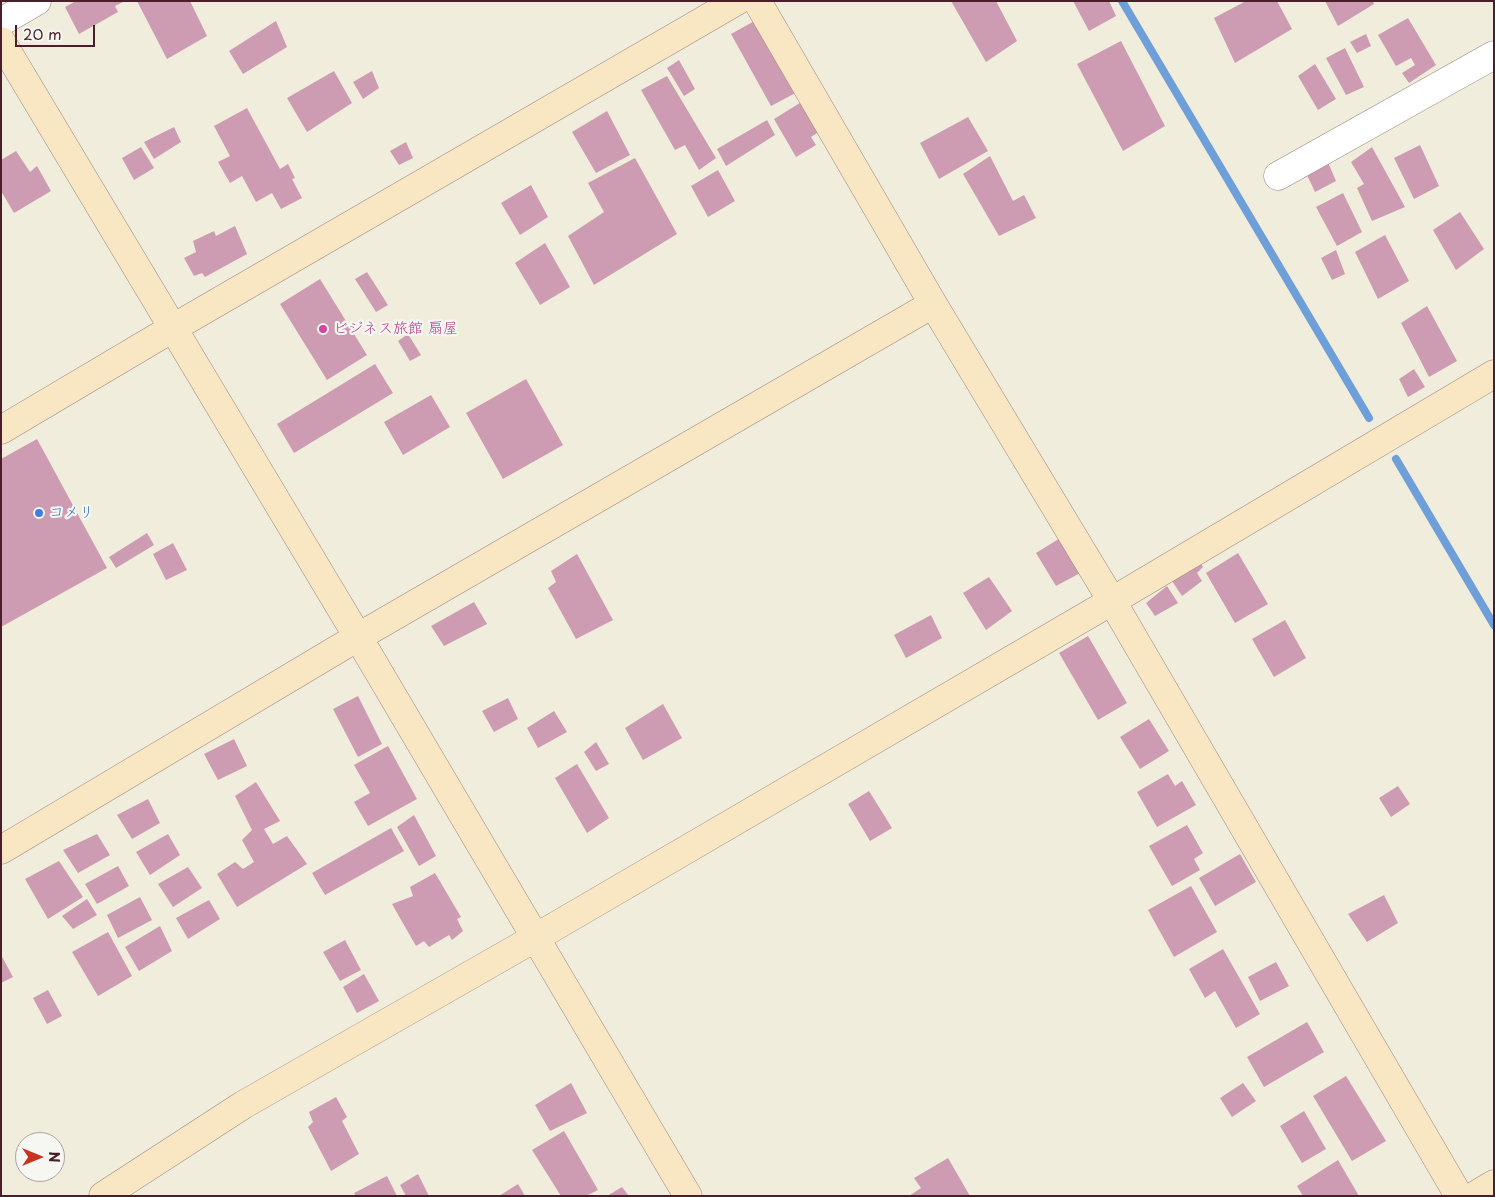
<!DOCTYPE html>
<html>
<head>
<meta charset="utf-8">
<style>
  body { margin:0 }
  #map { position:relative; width:1495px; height:1197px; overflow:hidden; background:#f0eddc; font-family:"Playpen Sans",sans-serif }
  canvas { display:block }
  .frame { position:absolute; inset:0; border:2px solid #4a1f2b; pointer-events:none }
  .north { position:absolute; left:15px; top:1132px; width:50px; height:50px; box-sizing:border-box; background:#f6f6f2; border:1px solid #b1a0a2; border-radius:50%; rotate:90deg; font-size:14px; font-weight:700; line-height:20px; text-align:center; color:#4a1f2b }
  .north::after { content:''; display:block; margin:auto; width:18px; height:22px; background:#c8321e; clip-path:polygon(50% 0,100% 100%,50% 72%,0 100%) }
  .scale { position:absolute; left:15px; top:25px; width:80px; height:22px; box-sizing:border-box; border:2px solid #4a1f2b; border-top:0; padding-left:6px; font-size:15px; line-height:18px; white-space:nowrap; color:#4a1f2b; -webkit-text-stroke:4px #f6f6f2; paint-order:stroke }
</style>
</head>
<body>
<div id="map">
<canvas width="1495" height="1197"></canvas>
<div class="frame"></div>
<div class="north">N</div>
<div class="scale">20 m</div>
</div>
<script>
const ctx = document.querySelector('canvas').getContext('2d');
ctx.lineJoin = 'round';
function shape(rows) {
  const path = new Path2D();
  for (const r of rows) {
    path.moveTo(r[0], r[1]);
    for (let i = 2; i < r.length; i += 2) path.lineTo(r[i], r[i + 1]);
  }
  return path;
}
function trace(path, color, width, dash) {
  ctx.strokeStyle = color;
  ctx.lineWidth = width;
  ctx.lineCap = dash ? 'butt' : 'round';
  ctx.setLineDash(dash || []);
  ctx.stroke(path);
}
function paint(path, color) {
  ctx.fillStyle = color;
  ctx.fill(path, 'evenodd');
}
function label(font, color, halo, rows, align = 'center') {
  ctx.font = font + ' "Playpen Sans","Klee One",sans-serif';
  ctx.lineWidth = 4.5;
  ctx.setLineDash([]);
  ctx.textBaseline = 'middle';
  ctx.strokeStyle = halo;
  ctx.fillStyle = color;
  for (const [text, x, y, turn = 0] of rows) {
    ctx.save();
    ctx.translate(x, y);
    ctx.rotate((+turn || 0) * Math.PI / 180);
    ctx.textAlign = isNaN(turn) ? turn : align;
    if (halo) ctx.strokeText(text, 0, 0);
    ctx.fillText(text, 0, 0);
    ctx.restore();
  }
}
const stream = shape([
  [1122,1,1369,418],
  [1396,459,1494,625]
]);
const building = shape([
  [76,1,125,1,115,6,118,12,79,34,65,7],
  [137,1,190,1,207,36,167,59],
  [951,1,996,1,1017,41,986,62],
  [1073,1,1109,1,1116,16,1089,31],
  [1246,1,1277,1,1292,29,1235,63,1214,18],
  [1325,1,1373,1,1374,4,1338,26],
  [1408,18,1436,65,1409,83,1402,73,1415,65,1411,58,1396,66,1378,35],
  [758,19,803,89,771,106,731,34],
  [276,21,287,47,243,74,229,51],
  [1366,34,1371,46,1357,53,1350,42],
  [1121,41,1165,126,1123,151,1077,64],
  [1345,48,1364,87,1346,95,1326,58],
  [679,60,695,89,684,96,667,68],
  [1315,64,1336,99,1318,110,1298,76],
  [334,71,352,103,307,132,287,98],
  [372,71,379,88,363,99,353,82],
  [667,76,716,158,699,170,685,145,675,150,641,90],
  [803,101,820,131,811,137,816,145,796,157,774,119],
  [247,108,280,169,288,164,295,178,292,179,302,198,281,209,272,193,256,202,242,176,230,183,218,162,230,156,214,126],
  [607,111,630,155,596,173,572,132],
  [968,117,988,151,939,179,920,143],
  [767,120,775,135,726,166,717,149],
  [174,127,181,142,154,159,144,142],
  [406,142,413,158,399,165,390,151],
  [1420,145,1439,186,1414,199,1394,158],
  [141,147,154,168,134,180,122,158],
  [1372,147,1405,207,1372,221,1357,188,1364,184,1351,162],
  [16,151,30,172,37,166,51,191,14,213,1,191,1,160],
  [990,156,1013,201,1024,195,1036,218,999,236,963,174],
  [635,158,677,234,594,285,568,236,604,212,588,183],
  [1327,160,1336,181,1315,192,1306,173],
  [718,170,735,201,708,217,691,186],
  [531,185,548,217,520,235,501,203],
  [1343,193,1362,232,1337,246,1316,207],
  [1460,212,1484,249,1456,270,1433,230],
  [235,226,247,254,205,277,202,273,194,276,184,258,196,252,193,241,214,231,216,236],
  [1385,235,1409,281,1378,299,1355,252],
  [545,243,570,287,540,305,515,263],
  [1336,250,1345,274,1332,280,1321,258],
  [367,272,388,305,376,312,355,279],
  [320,279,367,355,327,380,280,304],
  [1427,306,1457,361,1429,377,1401,323],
  [408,334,421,355,410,361,398,341],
  [375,364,393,393,294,453,277,424],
  [1414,369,1425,387,1408,397,1399,379],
  [526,379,563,445,503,479,466,413],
  [431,395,450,427,403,455,384,422],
  [37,439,107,568,1,627,1,459],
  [147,533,154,545,116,568,109,557],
  [1065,535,1084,571,1056,586,1036,553],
  [173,543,187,570,166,580,153,554],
  [1238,553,1268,604,1235,623,1206,573],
  [577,554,613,620,576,639,548,588,556,582,551,571],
  [1199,560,1203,567,1197,573,1202,581,1182,596,1170,578],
  [989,577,1012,611,986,630,963,593],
  [1167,586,1178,603,1155,616,1146,603],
  [474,602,487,624,444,646,431,626],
  [931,615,942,638,906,658,894,635],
  [1285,620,1306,658,1274,677,1252,639],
  [1088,636,1127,703,1098,720,1059,653],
  [358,696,382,744,358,757,333,709],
  [508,698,518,719,494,732,482,711],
  [663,704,682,738,643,760,625,728],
  [554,711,567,732,538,748,527,728],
  [1149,719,1169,751,1140,769,1120,737],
  [234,739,247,766,218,780,204,754],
  [596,742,609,764,596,771,584,752],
  [388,746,417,799,368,826,354,802,370,793,354,765],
  [577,764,609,818,587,833,555,778],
  [1168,774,1175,786,1182,781,1196,805,1157,827,1137,792],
  [256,782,280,821,264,829,273,844,287,836,307,864,237,907,217,874,235,862,243,869,254,862,242,840,252,830,235,796],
  [1398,786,1410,804,1391,817,1379,798],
  [869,791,892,828,870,841,848,804],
  [148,799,160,823,132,839,117,815],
  [414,815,436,856,419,866,397,827],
  [1187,825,1203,853,1194,859,1200,870,1172,886,1149,846],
  [391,828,404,851,325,895,312,873],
  [97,834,110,855,78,873,63,850],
  [168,834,180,855,150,875,136,852],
  [1240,854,1256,882,1215,906,1199,878],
  [59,861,83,897,48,919,25,879],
  [118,866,129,886,97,904,85,884],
  [188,867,202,888,173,907,158,884],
  [435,873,461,917,457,919,463,931,452,940,449,935,429,947,424,941,416,946,392,904,413,896,410,887],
  [1191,886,1217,932,1174,957,1148,910],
  [1384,895,1398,923,1367,942,1348,914],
  [140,897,152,920,118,938,107,915],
  [87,899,97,915,73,929,62,916],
  [209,900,220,919,188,939,176,918],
  [160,926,172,951,139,971,125,947],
  [108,932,132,976,98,996,72,952],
  [345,940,361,970,340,981,323,952],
  [1223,949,1260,1014,1236,1028,1215,991,1205,998,1189,969],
  [1,955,13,977,1,983],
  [1276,962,1289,986,1260,1001,1248,977],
  [364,974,379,1001,357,1013,343,987],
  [48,990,62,1016,47,1024,33,998],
  [1307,1022,1324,1052,1264,1087,1247,1057],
  [1346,1076,1386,1141,1352,1161,1313,1096],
  [571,1083,587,1113,550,1131,535,1105],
  [1243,1083,1256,1101,1232,1117,1220,1098],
  [336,1097,347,1117,342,1121,359,1154,331,1171,308,1127,313,1122,309,1112],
  [1304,1111,1326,1149,1302,1163,1280,1126],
  [564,1131,598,1190,586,1196,561,1196,532,1150],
  [948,1158,970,1196,909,1196,921,1188,914,1178],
  [1338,1160,1359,1196,1303,1196,1297,1186],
  [418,1174,429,1196,406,1196,400,1185],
  [387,1176,397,1196,356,1196,354,1193],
  [518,1184,525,1196,499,1196],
  [622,1187,629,1196,607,1196]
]);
const street = shape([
  [1,22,37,1],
  [1278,176,1494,55]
]);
const secondary = shape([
  [757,1,933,304,1112,601,1459,1196],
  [1,41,358,637,688,1196],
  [1,430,173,328,737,1],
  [1,850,358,637,933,304],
  [103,1196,243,1105,535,938,1112,601,1494,374],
  [1474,1196,1494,1184]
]);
const markers = [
  [323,329,5,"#d1479c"],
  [39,513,5,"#3f7fe0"]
];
const hotelNames = [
  ["ビジネス旅館 扇屋",333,329]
];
const shopNames = [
  ["コメリ",49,513]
];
trace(stream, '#6f9fd8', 8);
paint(building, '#cd9cb2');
trace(street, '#9d8684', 29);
trace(secondary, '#9d8684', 29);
trace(street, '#fff', 28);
trace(secondary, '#f9e7c3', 28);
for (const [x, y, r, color] of markers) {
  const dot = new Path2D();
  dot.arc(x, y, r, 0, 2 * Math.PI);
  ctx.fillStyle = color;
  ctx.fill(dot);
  trace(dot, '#f6f6f2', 2);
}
label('15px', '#b23c85', '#f6f6f2', hotelNames, 'left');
label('15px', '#366cbe', '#f6f6f2', shopNames, 'left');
</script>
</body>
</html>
